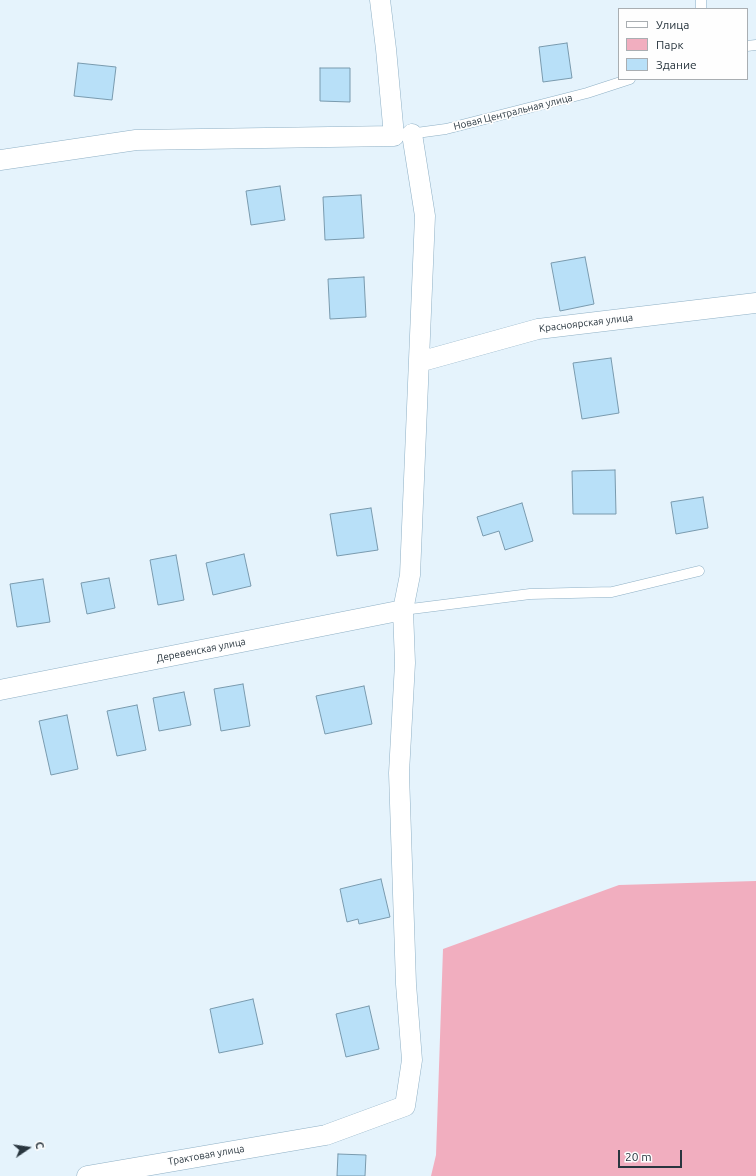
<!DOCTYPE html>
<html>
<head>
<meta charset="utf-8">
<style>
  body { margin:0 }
  #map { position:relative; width:756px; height:1176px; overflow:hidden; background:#e5f3fc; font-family:Ubuntu,sans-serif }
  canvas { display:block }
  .legend { position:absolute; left:618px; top:8px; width:130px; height:72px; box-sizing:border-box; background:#fefefe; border:1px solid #a9aeb2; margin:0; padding:5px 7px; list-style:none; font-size:12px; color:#29363f }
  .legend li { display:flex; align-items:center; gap:8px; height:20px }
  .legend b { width:20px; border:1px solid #a9aeb2 }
  .north { position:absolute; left:8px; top:1128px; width:40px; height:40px; -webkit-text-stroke:3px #fefefe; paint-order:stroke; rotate:77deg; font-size:11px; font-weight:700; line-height:16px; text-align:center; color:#29363f }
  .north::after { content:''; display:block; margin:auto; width:14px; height:18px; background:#29363f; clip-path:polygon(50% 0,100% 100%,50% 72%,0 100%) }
  .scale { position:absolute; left:618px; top:1150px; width:64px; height:18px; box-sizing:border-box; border:2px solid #29363f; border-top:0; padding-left:5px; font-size:12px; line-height:14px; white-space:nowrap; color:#29363f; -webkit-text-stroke:3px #fefefe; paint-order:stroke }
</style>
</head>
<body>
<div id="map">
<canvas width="756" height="1176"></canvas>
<ul class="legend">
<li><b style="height:5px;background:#fff"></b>Улица</li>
<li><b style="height:11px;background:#f1aebf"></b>Парк</li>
<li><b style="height:11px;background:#b8e0f8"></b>Здание</li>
</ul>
<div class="north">С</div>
<div class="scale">20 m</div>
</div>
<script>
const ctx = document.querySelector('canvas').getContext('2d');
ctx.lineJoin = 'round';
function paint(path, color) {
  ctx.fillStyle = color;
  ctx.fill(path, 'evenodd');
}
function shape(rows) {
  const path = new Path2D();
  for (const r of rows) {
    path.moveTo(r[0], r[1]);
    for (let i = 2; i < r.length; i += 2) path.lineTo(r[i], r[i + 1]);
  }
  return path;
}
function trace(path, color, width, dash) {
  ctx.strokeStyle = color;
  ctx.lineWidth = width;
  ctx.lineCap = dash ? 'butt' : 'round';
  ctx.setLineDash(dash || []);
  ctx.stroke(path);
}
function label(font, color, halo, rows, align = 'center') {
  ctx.font = font + ' Ubuntu,sans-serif';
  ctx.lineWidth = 3.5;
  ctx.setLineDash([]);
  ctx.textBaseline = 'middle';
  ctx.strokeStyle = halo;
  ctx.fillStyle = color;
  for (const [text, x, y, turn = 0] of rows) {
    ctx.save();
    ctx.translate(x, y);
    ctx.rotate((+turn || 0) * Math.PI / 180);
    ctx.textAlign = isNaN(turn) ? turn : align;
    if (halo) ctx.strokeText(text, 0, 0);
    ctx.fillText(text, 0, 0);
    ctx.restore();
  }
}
const green = shape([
  [756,881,756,1176,431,1176,436,1155,443,949,619,885]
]);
const building = shape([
  [567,43,572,78,543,82,539,47,567,43],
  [78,63,116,67,112,100,74,96,78,63],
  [320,68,350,68,350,102,320,101,320,68],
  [280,186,285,220,251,225,246,191,280,186],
  [361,195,364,238,325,240,323,197,361,195],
  [585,257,594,304,560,311,551,263,585,257],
  [364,277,366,317,330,319,328,279,364,277],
  [611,358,619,413,582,419,573,363,611,358],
  [615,470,616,514,573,514,572,471,615,470],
  [703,497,708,528,676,534,671,502,703,497],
  [522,503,533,541,505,550,499,531,483,536,477,517,522,503],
  [371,508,378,550,337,556,330,514,371,508],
  [244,554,251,586,213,595,206,563,244,554],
  [176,555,184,600,158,605,150,560,176,555],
  [109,578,115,608,87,614,81,583,109,578],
  [43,579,50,622,17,627,10,584,43,579],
  [243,684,250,726,221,731,214,689,243,684],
  [364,686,372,724,325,734,316,696,364,686],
  [184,692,191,725,159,731,153,698,184,692],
  [137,705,146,750,117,756,107,711,137,705],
  [67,715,78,769,51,775,39,721,67,715],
  [381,879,390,917,359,924,358,919,347,922,340,889,381,879],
  [253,999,263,1044,219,1053,210,1009,253,999],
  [369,1006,379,1049,346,1057,336,1014,369,1006],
  [338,1154,366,1155,365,1176,337,1176,338,1154]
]);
const service = shape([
  [701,0,701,9],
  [747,46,756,45],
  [409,134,446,129,587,93,630,79],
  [403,610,530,594,612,592,699,571]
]);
const minor = shape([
  [0,160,136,140,394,136,386,49,380,0],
  [419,362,538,329,756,303],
  [0,690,403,610],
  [87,1176,326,1135,405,1106,412,1060,406,984,399,773,405,663,403,610,410,575,425,216,412,134]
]);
const streetNames = [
  ["Новая Центральная улица",513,112,-14],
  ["Красноярская улица",586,323,-7],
  ["Деревенская улица",201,650,-11],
  ["Трактовая улица",206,1155,-10]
];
paint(green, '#f1aebf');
paint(building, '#b8e0f8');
trace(building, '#799aae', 1);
trace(service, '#8fb0c5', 11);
trace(minor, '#8fb0c5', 21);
trace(service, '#fff', 10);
trace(minor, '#fff', 20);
label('10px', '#29363f', '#fefefe', streetNames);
</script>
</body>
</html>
